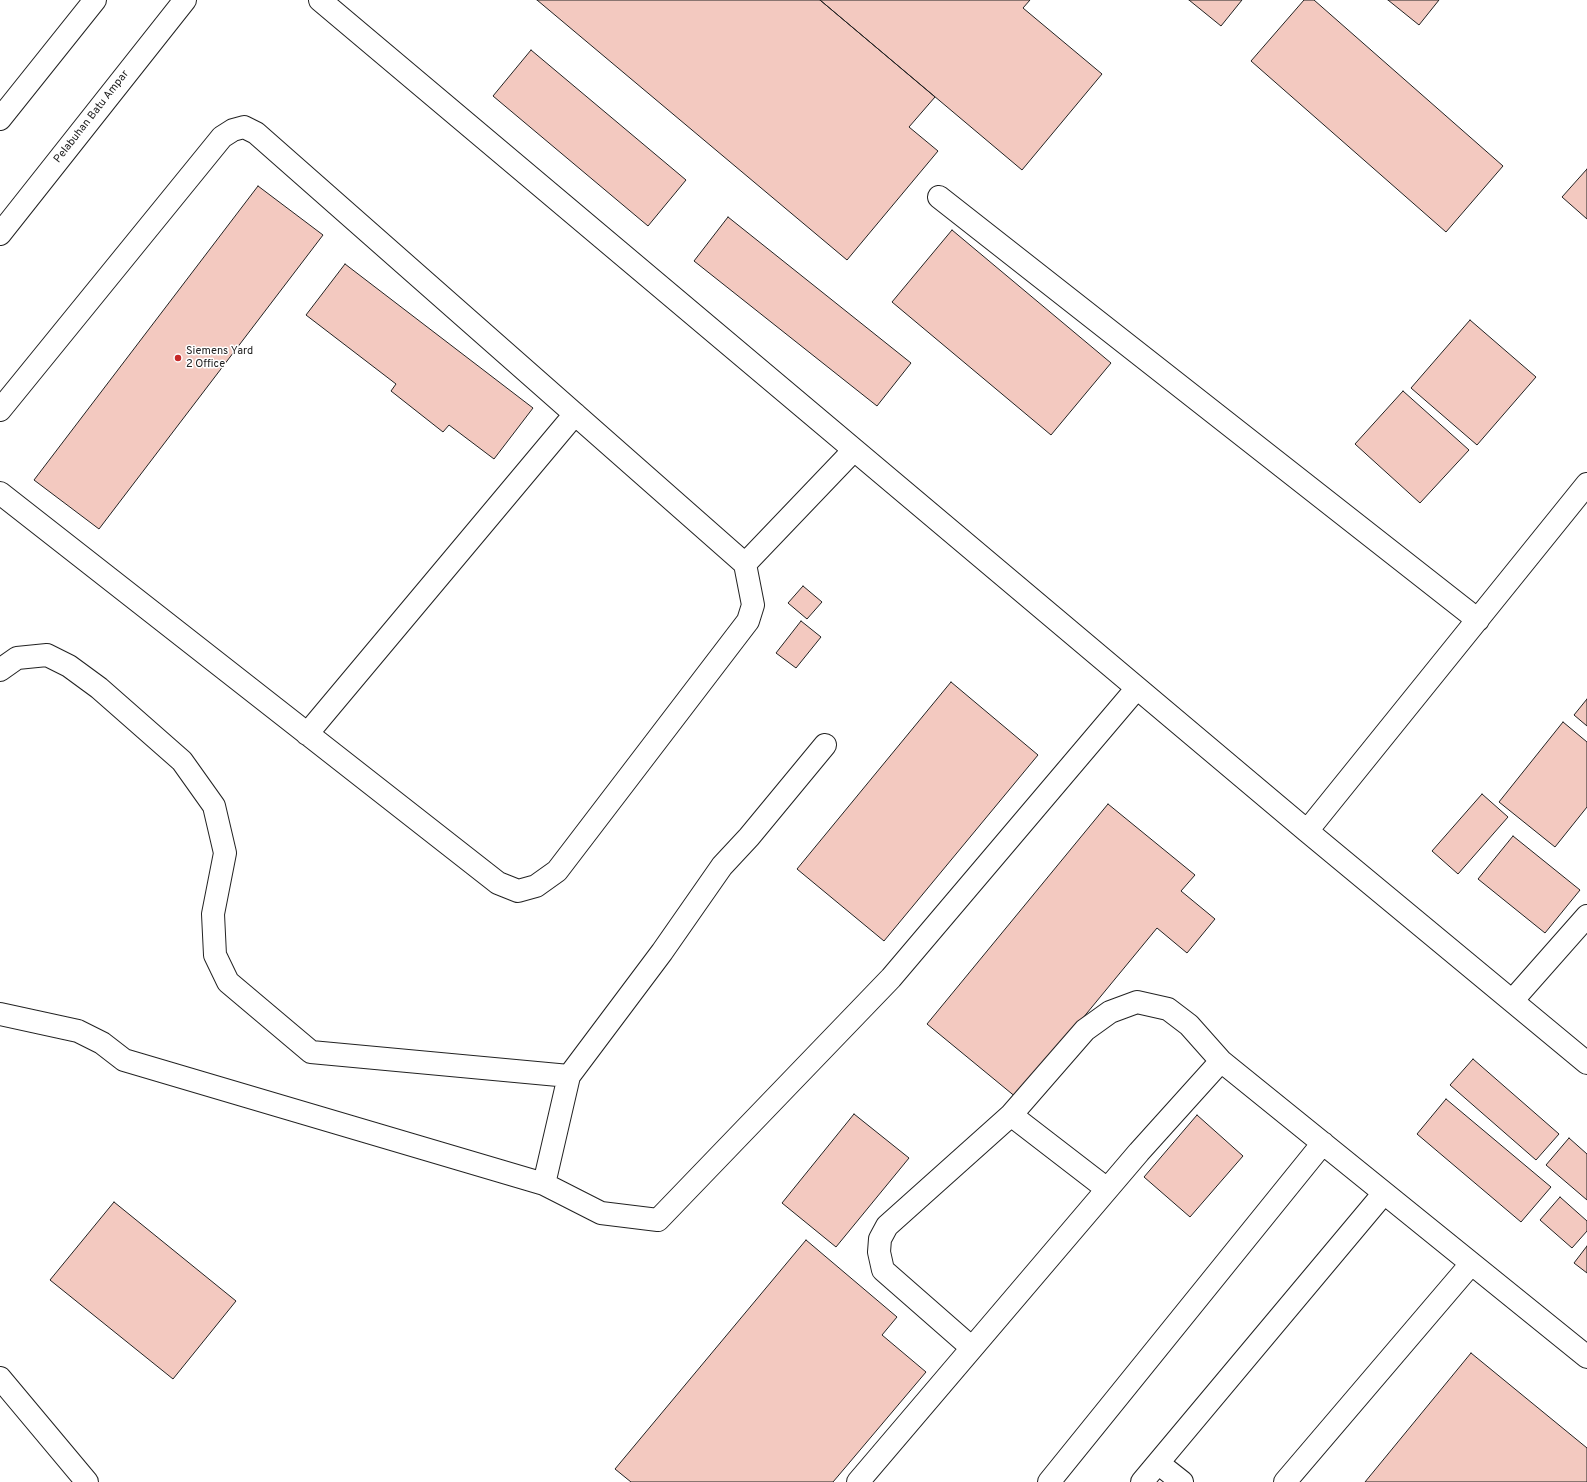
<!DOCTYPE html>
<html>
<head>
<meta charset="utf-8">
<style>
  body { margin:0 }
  canvas { display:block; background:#fff }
</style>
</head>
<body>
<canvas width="1587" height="1482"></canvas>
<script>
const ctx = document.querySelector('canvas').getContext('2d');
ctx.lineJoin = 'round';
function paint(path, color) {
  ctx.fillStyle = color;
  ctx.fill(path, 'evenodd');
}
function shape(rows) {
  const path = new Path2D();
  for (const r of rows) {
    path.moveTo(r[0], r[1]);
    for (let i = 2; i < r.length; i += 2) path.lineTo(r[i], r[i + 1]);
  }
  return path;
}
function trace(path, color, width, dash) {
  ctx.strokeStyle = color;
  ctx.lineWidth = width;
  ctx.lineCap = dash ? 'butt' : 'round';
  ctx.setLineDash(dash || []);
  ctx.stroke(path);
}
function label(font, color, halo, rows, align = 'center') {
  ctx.font = font + ' Overpass,sans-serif';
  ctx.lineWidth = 3;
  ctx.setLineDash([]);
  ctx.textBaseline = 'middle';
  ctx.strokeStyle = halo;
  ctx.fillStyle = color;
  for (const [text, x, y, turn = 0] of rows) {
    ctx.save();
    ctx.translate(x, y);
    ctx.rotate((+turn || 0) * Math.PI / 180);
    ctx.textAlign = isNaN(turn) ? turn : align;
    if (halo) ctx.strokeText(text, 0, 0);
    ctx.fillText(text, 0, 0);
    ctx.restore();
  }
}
const building = shape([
  [537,0,820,0,935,97,909,127,938,151,847,260,537,0],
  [820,0,1030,0,1023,8,1102,74,1022,170,820,0],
  [1189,0,1242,0,1221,26,1189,0],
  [1304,0,1314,0,1503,166,1446,232,1251,61,1304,0],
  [1388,0,1439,0,1419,25,1388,0],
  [531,50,686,180,648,226,493,96,531,50],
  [1587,169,1587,219,1562,197,1587,169],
  [258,186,323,235,99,529,34,480,258,186],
  [728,217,911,363,877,406,694,261,728,217],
  [952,230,1111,363,1051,435,892,302,952,230],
  [345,264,533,408,494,459,449,425,443,432,391,391,396,384,306,315,345,264],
  [1470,320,1536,377,1477,445,1411,388,1470,320],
  [1403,391,1469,450,1420,503,1355,444,1403,391],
  [803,586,822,602,807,619,788,603,803,586],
  [801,621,821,637,796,668,776,653,801,621],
  [951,682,1038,755,884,941,797,869,951,682],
  [1587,699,1587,726,1574,715,1587,699],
  [1563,722,1587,742,1587,807,1555,847,1499,802,1563,722],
  [1482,794,1508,817,1458,874,1432,851,1482,794],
  [1108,804,1195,875,1181,891,1215,919,1187,953,1157,928,1017,1098,927,1024,1108,804],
  [1513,836,1580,890,1545,933,1478,879,1513,836],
  [1473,1059,1559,1134,1536,1160,1450,1085,1473,1059],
  [1446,1099,1551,1187,1521,1222,1417,1134,1446,1099],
  [854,1114,909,1158,836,1247,782,1203,854,1114],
  [1197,1115,1243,1156,1190,1217,1144,1177,1197,1115],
  [1569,1138,1587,1154,1587,1200,1546,1165,1569,1138],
  [1560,1197,1587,1221,1587,1231,1572,1248,1540,1220,1560,1197],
  [114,1202,236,1301,173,1379,50,1280,114,1202],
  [806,1240,897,1317,882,1335,926,1372,833,1482,631,1482,615,1469,806,1240],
  [1587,1246,1587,1273,1574,1263,1587,1246],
  [1471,1353,1587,1448,1587,1482,1365,1482,1471,1353]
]);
const minor = shape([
  [320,0,1307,831,1587,1063],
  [0,119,95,0],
  [939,197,1478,620],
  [0,234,185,0],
  [0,410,222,137,233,130,244,127,256,133,745,564,854,450],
  [0,493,498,883,518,891,536,886,557,871,748,621,753,605,745,564],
  [0,670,17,658,47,655,69,666,99,688,182,761,214,806,225,853,213,914,215,955,228,982,311,1052,569,1076],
  [307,734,575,414],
  [1307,831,1587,484],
  [1512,1001,1587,916],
  [0,1014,78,1031,102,1043,124,1060,544,1184,601,1213,658,1220,891,978,1137,688],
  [1011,1115,1107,1189],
  [544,1184,569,1076,662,952,722,866,749,837,825,745],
  [972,1348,883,1270,879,1252,880,1239,887,1226,1011,1115,1085,1030,1110,1012,1137,1002,1168,1009,1189,1025,1221,1061],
  [0,1378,87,1482],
  [1158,1463,1182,1482],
  [858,1482,1139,1152,1221,1061,1587,1357],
  [1049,1482,1323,1143],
  [1142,1482,1384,1193],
  [1285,1482,1471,1264]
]);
const markers = [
  [178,358,4,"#c62828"]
];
const streetNames = [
  ["Pelabuhan Batu Ampar",92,117,-52]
];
const poiNames = [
  ["Siemens Yard",186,352],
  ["2 Office",186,365]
];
paint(building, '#f3c9c0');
trace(building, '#222', 1);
trace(minor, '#222', 24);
trace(minor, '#fff', 22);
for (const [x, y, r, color] of markers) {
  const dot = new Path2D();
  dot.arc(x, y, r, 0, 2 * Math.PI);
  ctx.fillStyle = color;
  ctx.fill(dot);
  trace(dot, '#fff', 1.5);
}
label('11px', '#222', '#fff', streetNames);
label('11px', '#222', '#fff', poiNames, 'left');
</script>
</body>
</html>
